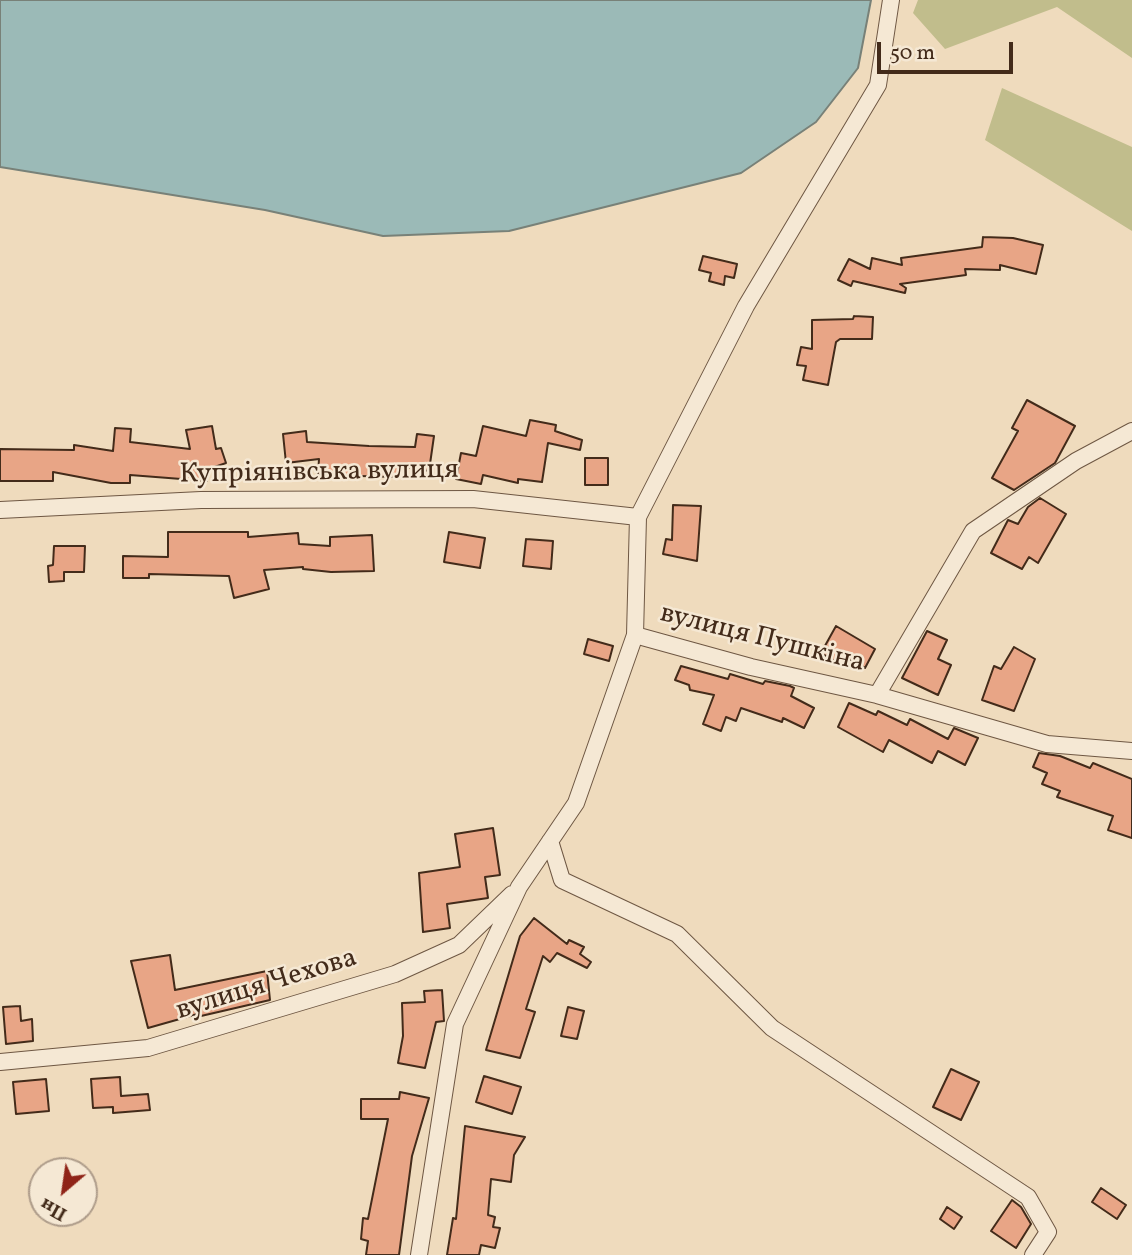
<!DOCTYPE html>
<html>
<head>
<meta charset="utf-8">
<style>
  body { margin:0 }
  #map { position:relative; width:1132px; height:1255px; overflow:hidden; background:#efdbbd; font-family:Vollkorn,serif }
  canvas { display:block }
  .north { position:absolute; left:28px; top:1157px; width:70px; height:70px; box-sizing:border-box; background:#f5e8d4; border:2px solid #ae9c8a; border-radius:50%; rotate:209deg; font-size:19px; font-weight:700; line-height:28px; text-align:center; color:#432b1a }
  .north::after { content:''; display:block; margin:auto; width:24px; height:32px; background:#8f2418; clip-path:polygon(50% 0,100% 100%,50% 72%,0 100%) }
  .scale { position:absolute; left:877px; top:42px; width:136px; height:32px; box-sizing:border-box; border:4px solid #432b1a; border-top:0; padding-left:9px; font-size:21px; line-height:24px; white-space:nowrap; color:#432b1a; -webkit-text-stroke:5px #f5e8d4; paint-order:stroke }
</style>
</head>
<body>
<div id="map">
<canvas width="1132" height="1255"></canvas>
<div class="north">Пн</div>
<div class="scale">50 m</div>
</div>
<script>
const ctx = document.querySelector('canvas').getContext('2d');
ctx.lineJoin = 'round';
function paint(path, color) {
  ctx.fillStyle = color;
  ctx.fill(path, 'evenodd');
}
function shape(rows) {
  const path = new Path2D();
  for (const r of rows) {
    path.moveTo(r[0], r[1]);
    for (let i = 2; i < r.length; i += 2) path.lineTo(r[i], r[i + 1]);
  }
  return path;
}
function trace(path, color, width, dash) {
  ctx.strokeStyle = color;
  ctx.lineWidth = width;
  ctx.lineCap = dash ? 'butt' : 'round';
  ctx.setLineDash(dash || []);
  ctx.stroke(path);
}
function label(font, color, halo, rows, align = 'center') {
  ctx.font = font + ' Vollkorn,serif';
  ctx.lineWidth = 5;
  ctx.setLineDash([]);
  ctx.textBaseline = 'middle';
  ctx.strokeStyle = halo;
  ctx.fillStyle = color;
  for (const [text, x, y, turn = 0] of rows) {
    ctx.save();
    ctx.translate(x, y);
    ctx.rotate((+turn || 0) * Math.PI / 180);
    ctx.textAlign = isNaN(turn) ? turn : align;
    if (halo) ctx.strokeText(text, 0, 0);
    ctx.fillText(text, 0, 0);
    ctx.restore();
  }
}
const green = shape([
  [918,0,1132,0,1132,58,1057,7,945,49,913,13],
  [1002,88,1132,147,1132,231,985,140]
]);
const water = shape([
  [0,0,871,0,858,68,816,122,741,173,509,231,383,236,265,210,0,167,0,0]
]);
const building = shape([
  [983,237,1013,238,1043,245,1036,274,1000,265,1000,270,965,269,966,275,900,284,906,288,905,293,853,281,851,286,838,280,849,259,870,269,872,258,902,265,901,258,982,247,983,237],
  [703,256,737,264,734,278,725,276,724,285,709,281,711,273,699,270,703,256],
  [854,316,873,317,872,339,840,339,836,342,828,385,803,380,806,366,797,365,801,347,812,349,812,320,853,319,854,316],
  [1027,400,1075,426,1055,463,1014,490,992,478,1018,431,1012,428,1027,400],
  [530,420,556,425,555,431,582,440,580,450,548,443,542,482,518,479,518,483,483,475,481,484,456,479,461,453,476,456,483,426,526,436,530,420],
  [212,426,216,449,221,448,226,463,206,470,207,481,130,475,130,483,111,483,53,472,53,481,0,481,0,449,74,450,74,445,113,451,115,428,131,429,130,442,190,449,186,430,212,426],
  [306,431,307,442,369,446,415,447,417,434,434,436,429,471,400,466,400,477,318,475,319,459,286,463,283,434,306,431],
  [585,458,608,458,608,485,585,485,585,458],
  [1040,498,1066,514,1038,563,1029,557,1022,569,991,553,1008,520,1018,524,1028,507,1040,498],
  [673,505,701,506,697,561,663,554,666,539,672,540,673,505],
  [168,532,248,532,248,537,298,533,299,544,330,546,330,537,372,535,374,571,331,572,303,569,303,567,264,570,269,589,234,598,229,576,149,574,149,578,123,578,123,556,168,557,168,532],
  [449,532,485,538,480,568,444,562,449,532],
  [526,539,553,541,551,569,523,566,526,539],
  [54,546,85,546,84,572,64,572,64,581,49,582,48,566,53,565,54,546],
  [836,626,875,649,865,668,839,654,835,661,821,653,836,626],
  [927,631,947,640,938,659,951,665,938,695,902,678,927,631],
  [588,639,613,646,609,661,584,654,588,639],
  [1014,647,1035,659,1014,711,982,700,994,666,1001,669,1014,647],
  [681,666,728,679,730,674,763,684,765,681,790,686,794,688,791,696,814,708,804,728,783,718,782,722,741,708,736,721,726,717,721,731,703,724,714,695,690,690,689,685,675,680,681,666],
  [849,703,876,715,878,711,907,725,910,719,948,739,954,728,978,738,965,765,938,751,932,763,889,740,883,752,838,727,849,703],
  [1039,753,1060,756,1090,768,1093,763,1132,779,1132,838,1108,830,1113,816,1057,797,1060,791,1042,784,1047,773,1033,767,1039,753],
  [493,828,500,875,485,877,488,898,447,904,450,928,423,932,419,873,460,867,455,834,493,828],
  [534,918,567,944,569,940,584,947,580,954,591,962,587,968,557,953,550,962,543,956,526,1009,535,1012,520,1058,486,1050,520,936,534,918],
  [170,955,175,990,267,971,270,1000,201,1016,201,1013,148,1028,131,961,170,955],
  [442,990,444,1021,436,1022,425,1068,398,1063,403,1036,402,1003,425,1002,424,991,442,990],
  [20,1006,21,1021,32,1019,33,1041,6,1044,3,1007,20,1006],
  [568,1007,584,1011,577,1039,561,1036,568,1007],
  [951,1069,979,1082,961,1120,933,1107,951,1069],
  [484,1076,521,1087,512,1114,476,1102,484,1076],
  [120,1077,121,1096,148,1094,150,1110,113,1113,113,1107,93,1108,91,1079,120,1077],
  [46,1079,49,1111,16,1114,13,1082,46,1079],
  [400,1092,429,1098,412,1156,399,1255,366,1255,368,1241,361,1239,363,1218,368,1219,388,1119,361,1119,361,1099,399,1099,400,1092],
  [465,1126,525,1137,514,1155,511,1182,491,1179,488,1215,495,1217,493,1227,500,1228,495,1248,481,1245,479,1255,447,1255,453,1218,456,1219,465,1126],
  [1101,1188,1126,1205,1117,1219,1092,1202,1101,1188],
  [1012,1200,1021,1207,1031,1224,1016,1248,991,1231,1012,1200],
  [947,1207,962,1217,954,1229,940,1219,947,1207]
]);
const minor = shape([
  [0,510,201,500,473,499,638,517],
  [635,635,751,667,877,695,1047,744,1132,751],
  [877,695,973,531,1076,461,1132,431],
  [550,841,562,880,677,934,772,1028,1028,1197,1048,1232,1033,1255],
  [0,1062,148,1048,395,974,459,945,512,894],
  [419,1255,455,1024,519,887,576,803,635,635,638,517,746,306,878,85,891,0]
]);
const streetNames = [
  ["Купріянівська вулиця",319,474,-1],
  ["вулиця Пушкіна",762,640,14],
  ["вулиця Чехова",267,986,-17]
];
paint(green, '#c1bd8c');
paint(water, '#9bbab7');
trace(water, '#788178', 2);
paint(building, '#e8a586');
trace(building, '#432b1a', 2);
trace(minor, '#6e5743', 18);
trace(minor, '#f5e8d4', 16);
label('28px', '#432b1a', '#f5e8d4', streetNames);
</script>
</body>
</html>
